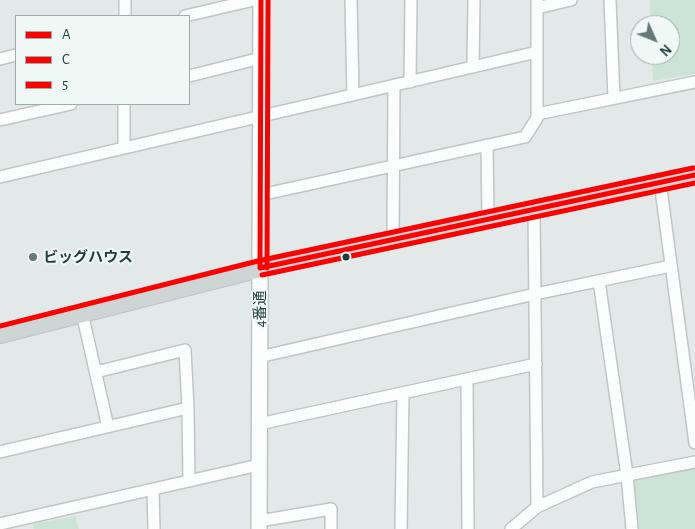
<!DOCTYPE html>
<html>
<head>
<meta charset="utf-8">
<style>
  body { margin:0 }
  #map { position:relative; width:695px; height:529px; overflow:hidden; background:#e3e9e8; font-family:"Alegreya Sans",sans-serif }
  canvas { display:block }
  .legend { position:absolute; left:15px; top:15px; width:175px; height:90px; box-sizing:border-box; background:#f0f8f6; border:1px solid #9cadab; margin:0; padding:6px 9px; list-style:none; font-size:15px; color:#1f3d3b }
  .legend li { display:flex; align-items:center; gap:10px; height:25px }
  .legend b { width:25px; border:1px solid #9cadab }
  .north { position:absolute; left:630px; top:15px; width:50px; height:50px; box-sizing:border-box; background:#f0f8f6; border:1px solid #9cadab; border-radius:50%; rotate:134deg; font-size:14px; font-weight:700; line-height:20px; text-align:center; color:#1f3d3b }
  .north::after { content:''; display:block; margin:auto; width:18px; height:22px; background:#647978; clip-path:polygon(50% 0,100% 100%,50% 72%,0 100%) }
</style>
</head>
<body>
<div id="map">
<canvas width="695" height="529"></canvas>
<ul class="legend">
<li><b style="height:6px;background:#f00"></b>A</li>
<li><b style="height:6px;background:#f00"></b>C</li>
<li><b style="height:6px;background:#f00"></b>5</li>
</ul>
<div class="north">N</div>
</div>
<script>
const ctx = document.querySelector('canvas').getContext('2d');
ctx.lineJoin = 'round';
function paint(path, color) {
  ctx.fillStyle = color;
  ctx.fill(path, 'evenodd');
}
function shape(rows) {
  const path = new Path2D();
  for (const r of rows) {
    path.moveTo(r[0], r[1]);
    for (let i = 2; i < r.length; i += 2) path.lineTo(r[i], r[i + 1]);
  }
  return path;
}
function trace(path, color, width, dash) {
  ctx.strokeStyle = color;
  ctx.lineWidth = width;
  ctx.lineCap = dash ? 'butt' : 'round';
  ctx.setLineDash(dash || []);
  ctx.stroke(path);
}
function label(font, color, halo, rows, align = 'center') {
  ctx.font = font + ' "Alegreya Sans","Noto Sans JP",sans-serif';
  ctx.lineWidth = 4;
  ctx.setLineDash([]);
  ctx.textBaseline = 'middle';
  ctx.strokeStyle = halo;
  ctx.fillStyle = color;
  for (const [text, x, y, turn = 0] of rows) {
    ctx.save();
    ctx.translate(x, y);
    ctx.rotate((+turn || 0) * Math.PI / 180);
    ctx.textAlign = isNaN(turn) ? turn : align;
    if (halo) ctx.strokeText(text, 0, 0);
    ctx.fillText(text, 0, 0);
    ctx.restore();
  }
}
const green = shape([
  [650,0,695,0,695,74,653,81,652,55,670,55,670,25,651,25],
  [695,467,695,529,639,529,634,480],
  [75,516,79,529,34,529,33,524]
]);
const street = shape([
  [351,0,353,95],
  [610,0,614,98],
  [537,8,571,0],
  [125,16,125,0],
  [185,16,254,0],
  [0,59,16,55],
  [473,67,474,0],
  [189,76,261,58],
  [410,82,411,0],
  [537,114,695,82],
  [0,120,71,104],
  [487,145,488,219],
  [124,148,124,104],
  [0,177,537,52],
  [660,182,695,443],
  [260,195,525,137,537,118,537,0],
  [534,209,537,507],
  [393,240,394,85],
  [599,281,627,475,632,529],
  [82,313,108,427],
  [259,357,535,294,671,266],
  [96,372,185,350,188,408,189,481],
  [467,379,468,529],
  [259,424,536,364],
  [0,452,188,408],
  [153,489,154,529],
  [259,521,331,509,331,529],
  [0,524,259,465],
  [401,529,403,393],
  [511,529,537,507,592,482,695,462]
]);
const secondary = shape([
  [259,529,261,0]
]);
const primary = shape([
  [0,334,260,268,695,175]
]);
const bus1 = shape([
  [260,268,695,175],
  [260,268,261,0]
]);
const bus2 = shape([
  [267,268,268,0],
  [262,275,695,183]
]);
const bus3 = shape([
  [0,326,258,261,693,168]
]);
const markers = [
  [33,257,5,"#647978"],
  [346,257,4.5,"#1f3d3b"]
];
const poiNames = [
  ["ビッグハウス",43,257]
];
const streetNames = [
  ["4番通",260,309,-90]
];
paint(green, '#cbe4d7');
trace(street, '#c0c6c5', 14);
trace(secondary, '#bec6c5', 18);
trace(primary, '#bbc5c5', 20);
trace(street, '#fbfcfc', 11);
trace(secondary, '#fbfcfc', 15);
trace(primary, '#cdd5d5', 18);
trace(bus1, '#f00', 5);
trace(bus2, '#f00', 5);
trace(bus3, '#f00', 5);
for (const [x, y, r, color] of markers) {
  const dot = new Path2D();
  dot.arc(x, y, r, 0, 2 * Math.PI);
  ctx.fillStyle = color;
  ctx.fill(dot);
  trace(dot, '#f0f8f6', 2);
}
label('bold 15px', '#1f3d3b', '#f0f8f6', poiNames, 'left');
label('15px', '#1f3d3b', '#f0f8f6', streetNames);
</script>
</body>
</html>
